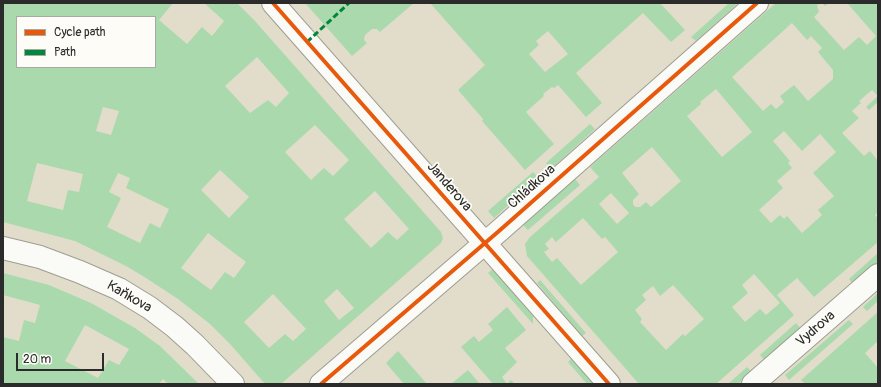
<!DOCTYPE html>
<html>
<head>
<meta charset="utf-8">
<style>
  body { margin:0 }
  #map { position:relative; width:881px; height:387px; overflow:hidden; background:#e1ddca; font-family:Pangolin,sans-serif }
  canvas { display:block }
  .frame { position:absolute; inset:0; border:4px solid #2b2b2b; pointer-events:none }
  .legend { position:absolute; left:16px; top:16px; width:140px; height:52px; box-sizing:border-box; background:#fdfcf7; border:1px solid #a9a8a5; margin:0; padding:5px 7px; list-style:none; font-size:12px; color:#2b2b2b }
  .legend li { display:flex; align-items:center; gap:8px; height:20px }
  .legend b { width:20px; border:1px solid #a9a8a5 }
  .scale { position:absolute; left:16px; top:353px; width:88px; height:18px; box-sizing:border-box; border:2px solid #2b2b2b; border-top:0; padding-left:5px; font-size:12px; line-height:14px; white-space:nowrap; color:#2b2b2b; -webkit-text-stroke:3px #fdfcf7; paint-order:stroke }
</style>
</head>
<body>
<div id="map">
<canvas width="881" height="387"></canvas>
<div class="frame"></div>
<ul class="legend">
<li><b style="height:5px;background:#e8590c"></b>Cycle path</li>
<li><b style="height:5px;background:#00873e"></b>Path</li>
</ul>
<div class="scale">20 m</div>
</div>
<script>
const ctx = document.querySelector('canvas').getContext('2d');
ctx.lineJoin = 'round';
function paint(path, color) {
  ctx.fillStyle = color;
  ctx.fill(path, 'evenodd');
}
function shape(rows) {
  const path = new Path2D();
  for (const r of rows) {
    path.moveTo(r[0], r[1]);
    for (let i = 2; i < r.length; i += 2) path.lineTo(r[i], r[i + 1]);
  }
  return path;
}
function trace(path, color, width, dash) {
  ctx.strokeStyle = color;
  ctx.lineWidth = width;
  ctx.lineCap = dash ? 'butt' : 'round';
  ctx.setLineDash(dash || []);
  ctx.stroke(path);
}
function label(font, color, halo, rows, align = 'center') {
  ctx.font = font + ' Pangolin,sans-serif';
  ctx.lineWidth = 3.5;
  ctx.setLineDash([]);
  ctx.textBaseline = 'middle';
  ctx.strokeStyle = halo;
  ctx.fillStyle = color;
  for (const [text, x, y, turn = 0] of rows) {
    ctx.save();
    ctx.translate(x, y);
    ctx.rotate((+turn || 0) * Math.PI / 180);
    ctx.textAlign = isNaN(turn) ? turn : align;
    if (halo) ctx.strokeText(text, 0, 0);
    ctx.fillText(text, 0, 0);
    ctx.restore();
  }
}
const green = shape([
  [3,3,173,3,159,20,187,44,202,27,212,36,224,21,204,3,237,3,255,21,441,232,443,238,441,243,281,384,265,384,231,345,210,324,178,299,146,278,126,266,75,241,3,222],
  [17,17,155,17,155,67,17,67],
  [257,57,289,93,276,107,268,100,250,113,225,86],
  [103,107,119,111,111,135,96,131],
  [315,125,349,160,333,176,324,168,311,180,285,152],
  [37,163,83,174,79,192,68,190,63,210,27,201],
  [220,170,249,197,229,218,201,190],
  [118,173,130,178,126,188,169,209,160,228,150,223,140,243,107,227,121,198,109,192],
  [375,191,409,229,397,240,388,232,371,248,344,219],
  [208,233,246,262,234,278,225,272,211,290,181,268],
  [337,289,354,308,339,320,324,301],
  [273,294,306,329,293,341,285,334,269,348,244,322],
  [305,3,414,3,380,32,377,29,372,29,365,35,364,40,367,43,352,56],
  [430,3,660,3,685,30,671,42,643,13,576,73,602,103,586,117,558,85,554,88,552,87,543,94,544,96,526,112,554,144,525,170,482,121,483,119,458,90,485,65],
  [548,31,568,54,545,72,529,54,539,45,536,41],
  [729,3,738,3,696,41,691,37],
  [776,3,829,3,825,6,822,3,817,5,819,12,814,17,844,50,859,37,867,45,876,36,847,3,878,3,878,102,869,110,866,107,878,96,872,90,859,101,861,103,852,111,859,118,842,133,864,156,870,151,878,161,878,212,875,215,878,218,878,242,814,297,797,278,777,295,794,315,716,384,639,384,527,256,525,244,530,237,599,177,590,167],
  [792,23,807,40,811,36,822,48,818,52,833,70,833,79,808,101,794,85,780,96,784,102,776,109,771,104,763,111,732,77],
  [716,89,752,132,722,157,687,116,701,104,700,102],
  [784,131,802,151,820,134,836,152,813,173,834,196,818,210,822,215,802,233,787,216,784,219,780,215,771,223,759,210,783,188,777,181,792,168,788,163,790,161,773,141],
  [652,147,681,181,651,207,646,202,640,207,635,207,633,204,633,200,639,194,622,173],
  [611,193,629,213,617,224,599,204],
  [583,218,602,239,605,237,618,252,581,285,557,258,552,262,544,252,549,249,545,244,552,237,556,242],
  [754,274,780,303,766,315,760,309,745,322,732,307,748,293,742,285],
  [673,285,704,319,685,336,683,334,666,350,640,322,642,319,635,310,646,300,642,295,653,286,660,296],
  [590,124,595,129,551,169,546,163],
  [533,172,539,178,494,218,488,211],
  [575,179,580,185,528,230,523,225],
  [878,253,878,262,853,284,849,279],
  [493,269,533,315,533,324,488,273],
  [3,273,49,285,91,303,135,328,160,346,199,384,168,384,163,379,159,384,3,384,3,337,19,341,24,320,35,323,40,305,3,295],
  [85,325,129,349,119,365,109,360,98,378,65,361],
  [540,280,586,333,582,336,537,283],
  [878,293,878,301,867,311,863,307],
  [507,307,526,330,505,348,517,362,502,377,507,384,511,380,515,384,493,384,461,347,474,336,479,342,493,330,488,324],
  [878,312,878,341,865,353,878,368,878,384,805,384,801,380],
  [849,320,853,324,789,380,785,375],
  [796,323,801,329,765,361,760,355],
  [398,351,427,384,404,384,386,363],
  [573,357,596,384,587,384,568,362],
  [747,367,752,372,738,384,728,384],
  [468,370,480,384,451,384]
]);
const minor = shape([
  [273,3,609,384],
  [3,248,40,257,80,272,119,289,150,308,175,327,195,345,233,384],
  [321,384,499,231,757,3],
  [753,384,878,275]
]);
const quiet = shape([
  [307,42,349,3]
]);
const cycleway = shape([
  [273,3,609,384],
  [321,384,499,231,757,3]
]);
const streetNames = [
  ["Janderova",449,187,49],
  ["Chládkova",532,187,-42],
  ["Kaňkova",129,297,30],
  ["Vydrova",816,329,-41]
];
paint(green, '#abd9ae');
trace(minor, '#9f9d92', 24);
trace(minor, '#fafaf7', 22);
trace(quiet, '#00873e', 3, [6, 3]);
trace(cycleway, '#e8590c', 4);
label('14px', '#2b2b2b', '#fdfcf7', streetNames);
</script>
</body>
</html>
